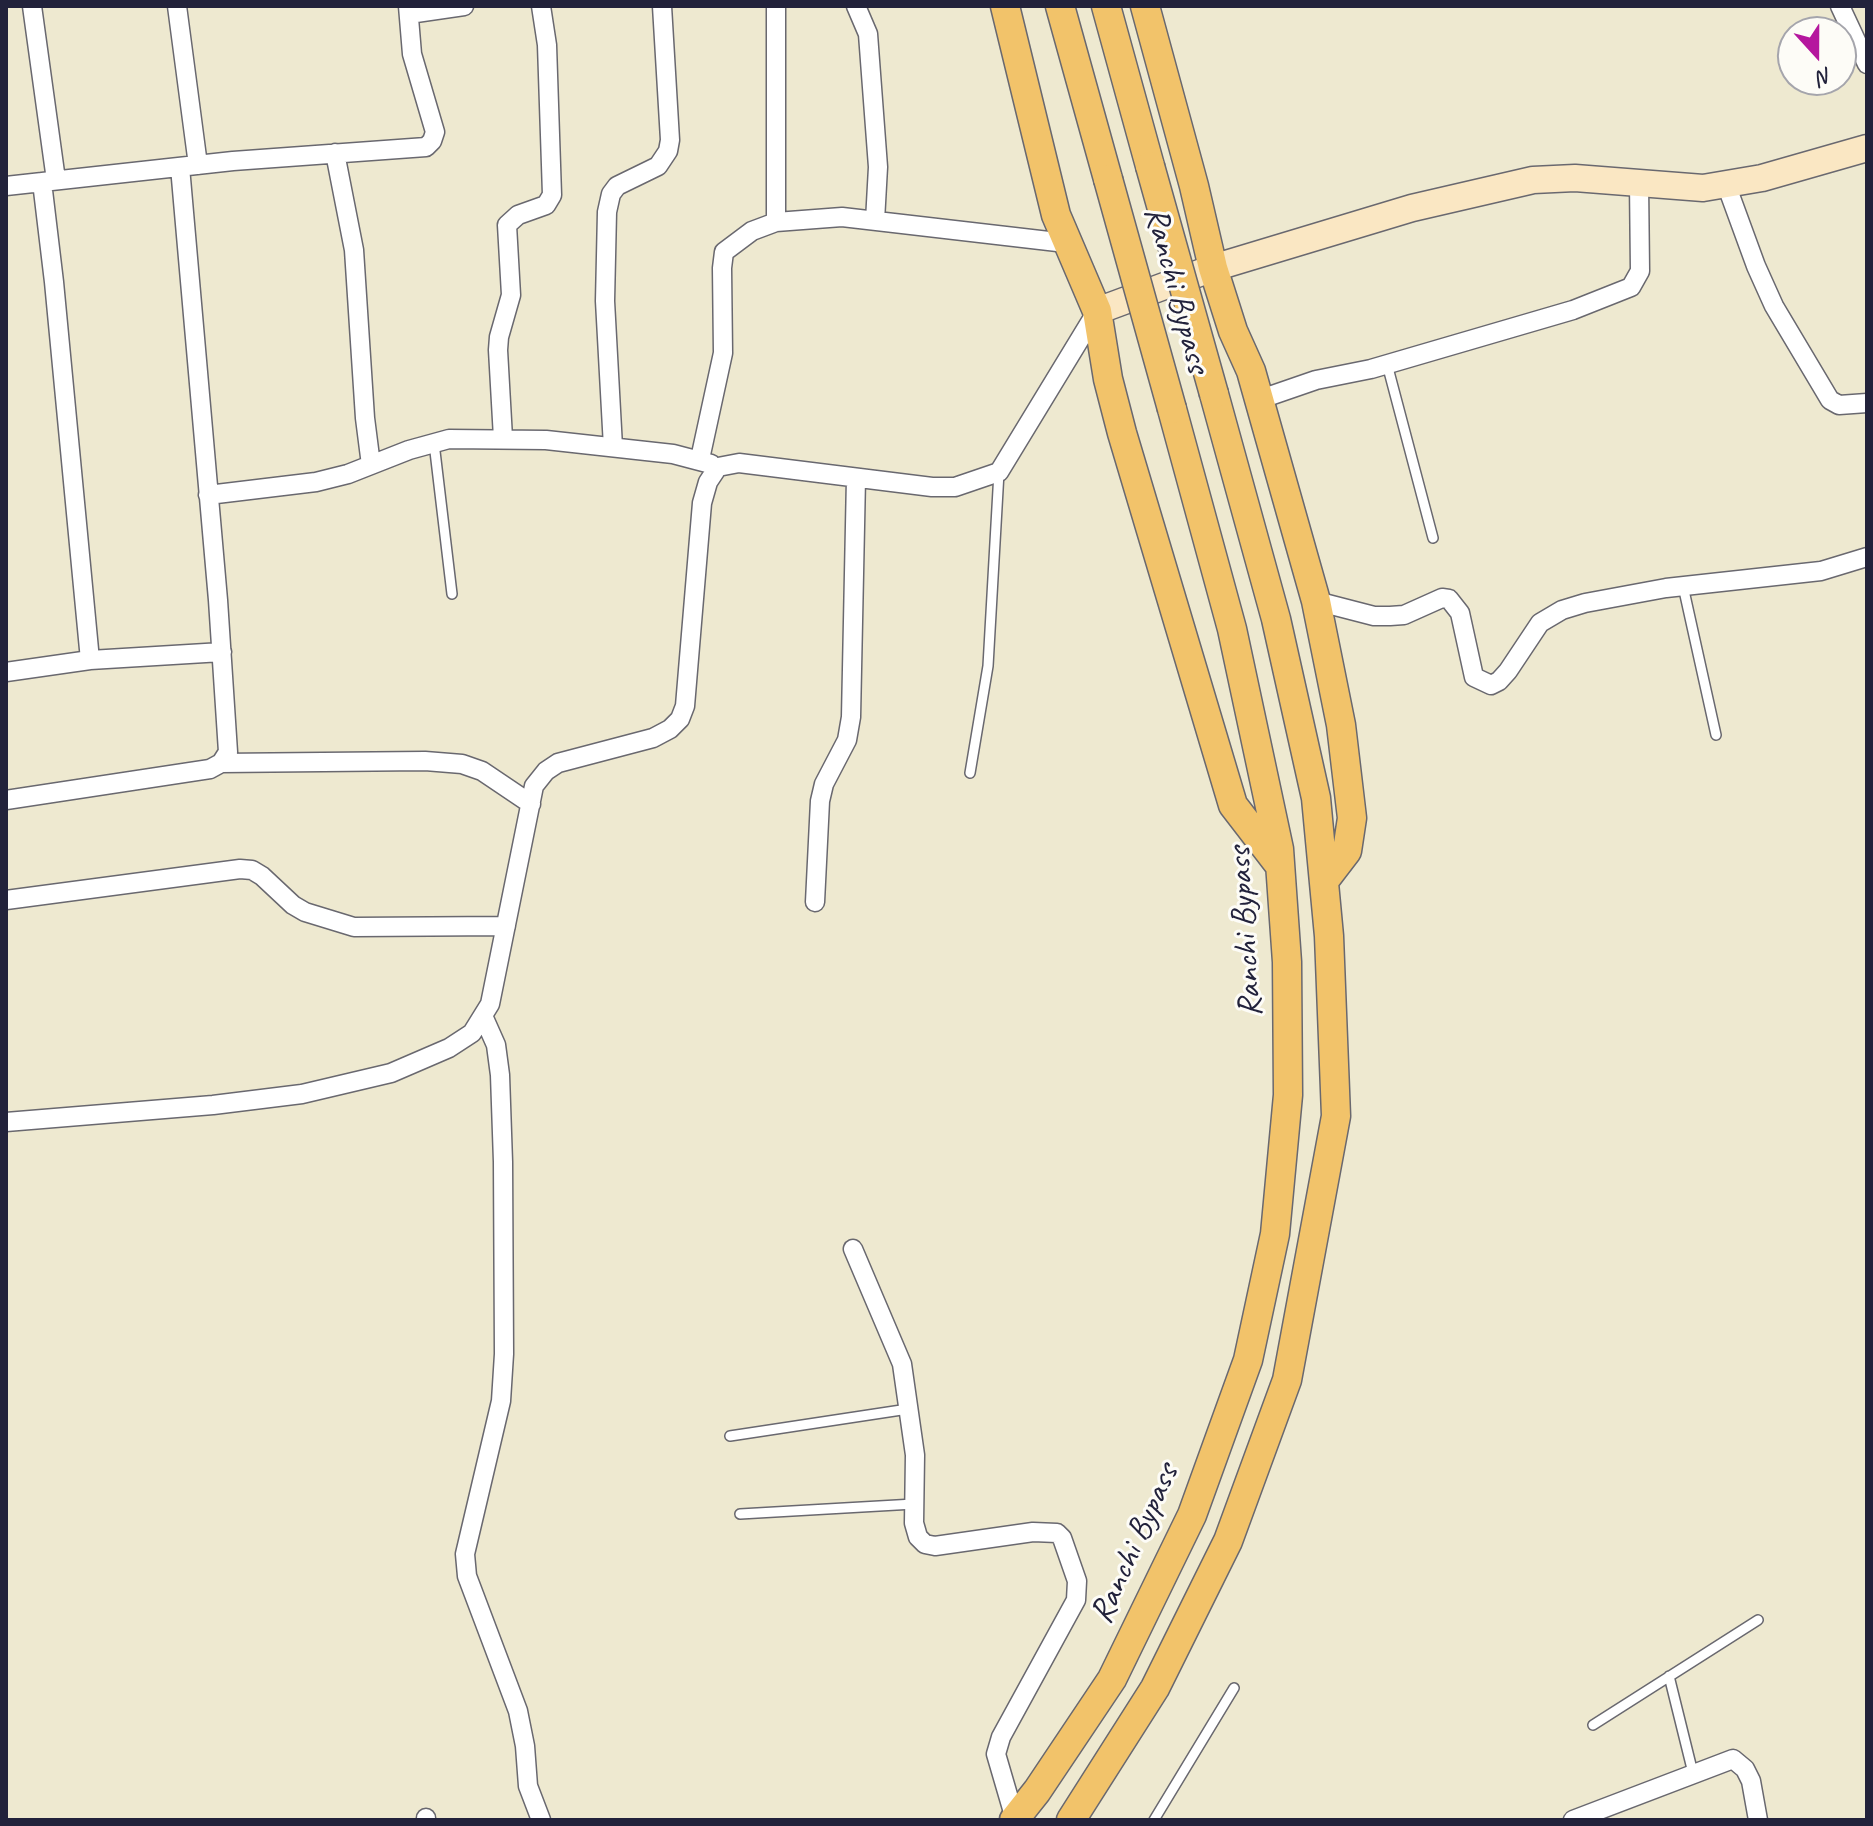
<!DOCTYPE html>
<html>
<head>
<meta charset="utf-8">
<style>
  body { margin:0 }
  #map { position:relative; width:1873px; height:1826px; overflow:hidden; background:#eee9d0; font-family:Caveat,sans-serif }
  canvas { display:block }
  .frame { position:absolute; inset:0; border:8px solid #22223b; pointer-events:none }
  .north { position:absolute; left:1777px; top:16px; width:80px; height:80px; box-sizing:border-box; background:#fdfcf7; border:2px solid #a5a5ac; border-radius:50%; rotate:159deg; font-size:22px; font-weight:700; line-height:32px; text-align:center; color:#22223b }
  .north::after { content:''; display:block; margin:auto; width:28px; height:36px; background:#b5179e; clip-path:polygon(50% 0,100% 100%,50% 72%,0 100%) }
</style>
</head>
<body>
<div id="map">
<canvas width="1873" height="1826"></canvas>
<div class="frame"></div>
<div class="north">N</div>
</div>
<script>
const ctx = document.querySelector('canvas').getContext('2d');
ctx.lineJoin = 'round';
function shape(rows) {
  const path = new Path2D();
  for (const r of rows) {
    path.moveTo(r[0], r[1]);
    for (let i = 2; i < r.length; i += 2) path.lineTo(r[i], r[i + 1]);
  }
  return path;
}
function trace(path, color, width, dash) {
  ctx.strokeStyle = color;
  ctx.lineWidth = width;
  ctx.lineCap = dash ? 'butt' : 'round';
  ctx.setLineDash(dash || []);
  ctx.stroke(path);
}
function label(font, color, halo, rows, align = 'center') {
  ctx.font = font + ' Caveat,sans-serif';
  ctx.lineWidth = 6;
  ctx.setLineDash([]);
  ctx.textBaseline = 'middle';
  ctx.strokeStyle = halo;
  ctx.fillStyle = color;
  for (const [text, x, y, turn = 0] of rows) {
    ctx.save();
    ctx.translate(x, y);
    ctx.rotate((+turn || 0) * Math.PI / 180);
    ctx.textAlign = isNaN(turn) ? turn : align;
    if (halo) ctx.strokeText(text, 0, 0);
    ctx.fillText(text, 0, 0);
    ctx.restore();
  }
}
const lane = shape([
  [1387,364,1433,538],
  [434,443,452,594],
  [1683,586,1716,735],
  [970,773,988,666,999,472],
  [730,1436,908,1409],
  [740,1514,914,1504],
  [1669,1676,1693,1773],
  [1593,1725,1758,1620],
  [1154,1820,1234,1688]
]);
const street = shape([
  [32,6,56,180],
  [177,6,198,165],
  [776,6,776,222],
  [856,6,868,34,878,167,875,221],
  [1840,6,1867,64],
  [409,14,464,6],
  [335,153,354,250,365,418,371,465],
  [42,182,54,282,90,660],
  [1726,184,1756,266,1774,306,1830,400,1839,405,1867,403],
  [6,186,233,161,426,147,432,141,435,132,412,54,408,6],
  [1258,400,1316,380,1371,369,1573,310,1631,287,1640,271,1639,183],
  [503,438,498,350,499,337,511,295,507,225,518,215,546,205,552,195,547,45,541,6],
  [613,447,605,301,607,212,611,194,617,186,658,166,668,151,670,140,662,6],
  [700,459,723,353,722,268,724,252,752,231,776,222,842,217,1066,243],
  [208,495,316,482,348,474,409,450,449,439,546,440,673,454,711,464],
  [1316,601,1374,616,1390,616,1404,615,1442,598,1449,599,1460,613,1474,677,1491,685,1499,681,1508,671,1540,623,1562,610,1585,603,1666,588,1821,571,1867,557],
  [6,672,90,660,222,652],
  [221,763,425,761,462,764,482,771,531,804],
  [6,800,210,769,221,763,228,752,218,600,180,167],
  [6,900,240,869,252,870,262,876,293,905,305,912,354,927,506,926],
  [815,902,820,801,824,784,847,740,851,717,856,478],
  [484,1018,496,1045,500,1075,503,1162,504,1354,501,1401,465,1554,467,1576,518,1711,525,1746,528,1786,541,1820],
  [6,1122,213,1105,302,1094,391,1073,449,1048,472,1033,490,1004,534,786,546,771,558,763,653,738,670,729,680,719,685,706,702,503,708,482,718,467,739,463,932,487,955,487,999,472,1097,311],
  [853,1249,902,1364,915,1455,914,1523,918,1537,925,1544,935,1546,1033,1532,1057,1533,1062,1538,1077,1581,1076,1600,1001,1737,996,1754,1015,1819],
  [426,1818,426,1820],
  [1573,1820,1733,1759,1745,1769,1751,1781,1758,1820]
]);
const secondary = shape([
  [1097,311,1213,268,1412,208,1533,180,1575,178,1703,188,1762,178,1867,148]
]);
const primary = shape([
  [1005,6,1056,215,1097,311,1108,379,1122,433,1233,805,1280,866],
  [1060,6,1108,179],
  [1106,6,1150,166],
  [1145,6,1194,186,1213,268,1233,331,1251,371,1316,601,1341,725,1352,818,1347,851,1324,881],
  [1014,1820,1037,1791,1112,1679,1192,1515,1248,1360,1275,1234,1288,1095,1287,962,1279,849,1232,629,1172,409],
  [1071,1820,1155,1688,1228,1541,1287,1380,1336,1116,1329,936,1316,798,1276,619,1214,394]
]);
const primaryBridge = shape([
  [1150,166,1214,394],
  [1108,179,1172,409]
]);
const streetNames = [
  ["Ranchi Bypass",1176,290,75],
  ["Ranchi Bypass",1246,932,-94],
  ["Ranchi Bypass",1135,1544,-66]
];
trace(lane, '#69686f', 12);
trace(street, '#69686f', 21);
trace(secondary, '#69686f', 29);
trace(primary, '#69686f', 31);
trace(lane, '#fff', 9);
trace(street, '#fff', 18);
trace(secondary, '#fae7c3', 26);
trace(primary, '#f2c36a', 28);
trace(primaryBridge, '#69686f', 31, []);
trace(primaryBridge, '#f2c36a', 28);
label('34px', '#22223b', '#fdfcf7', streetNames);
</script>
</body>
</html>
